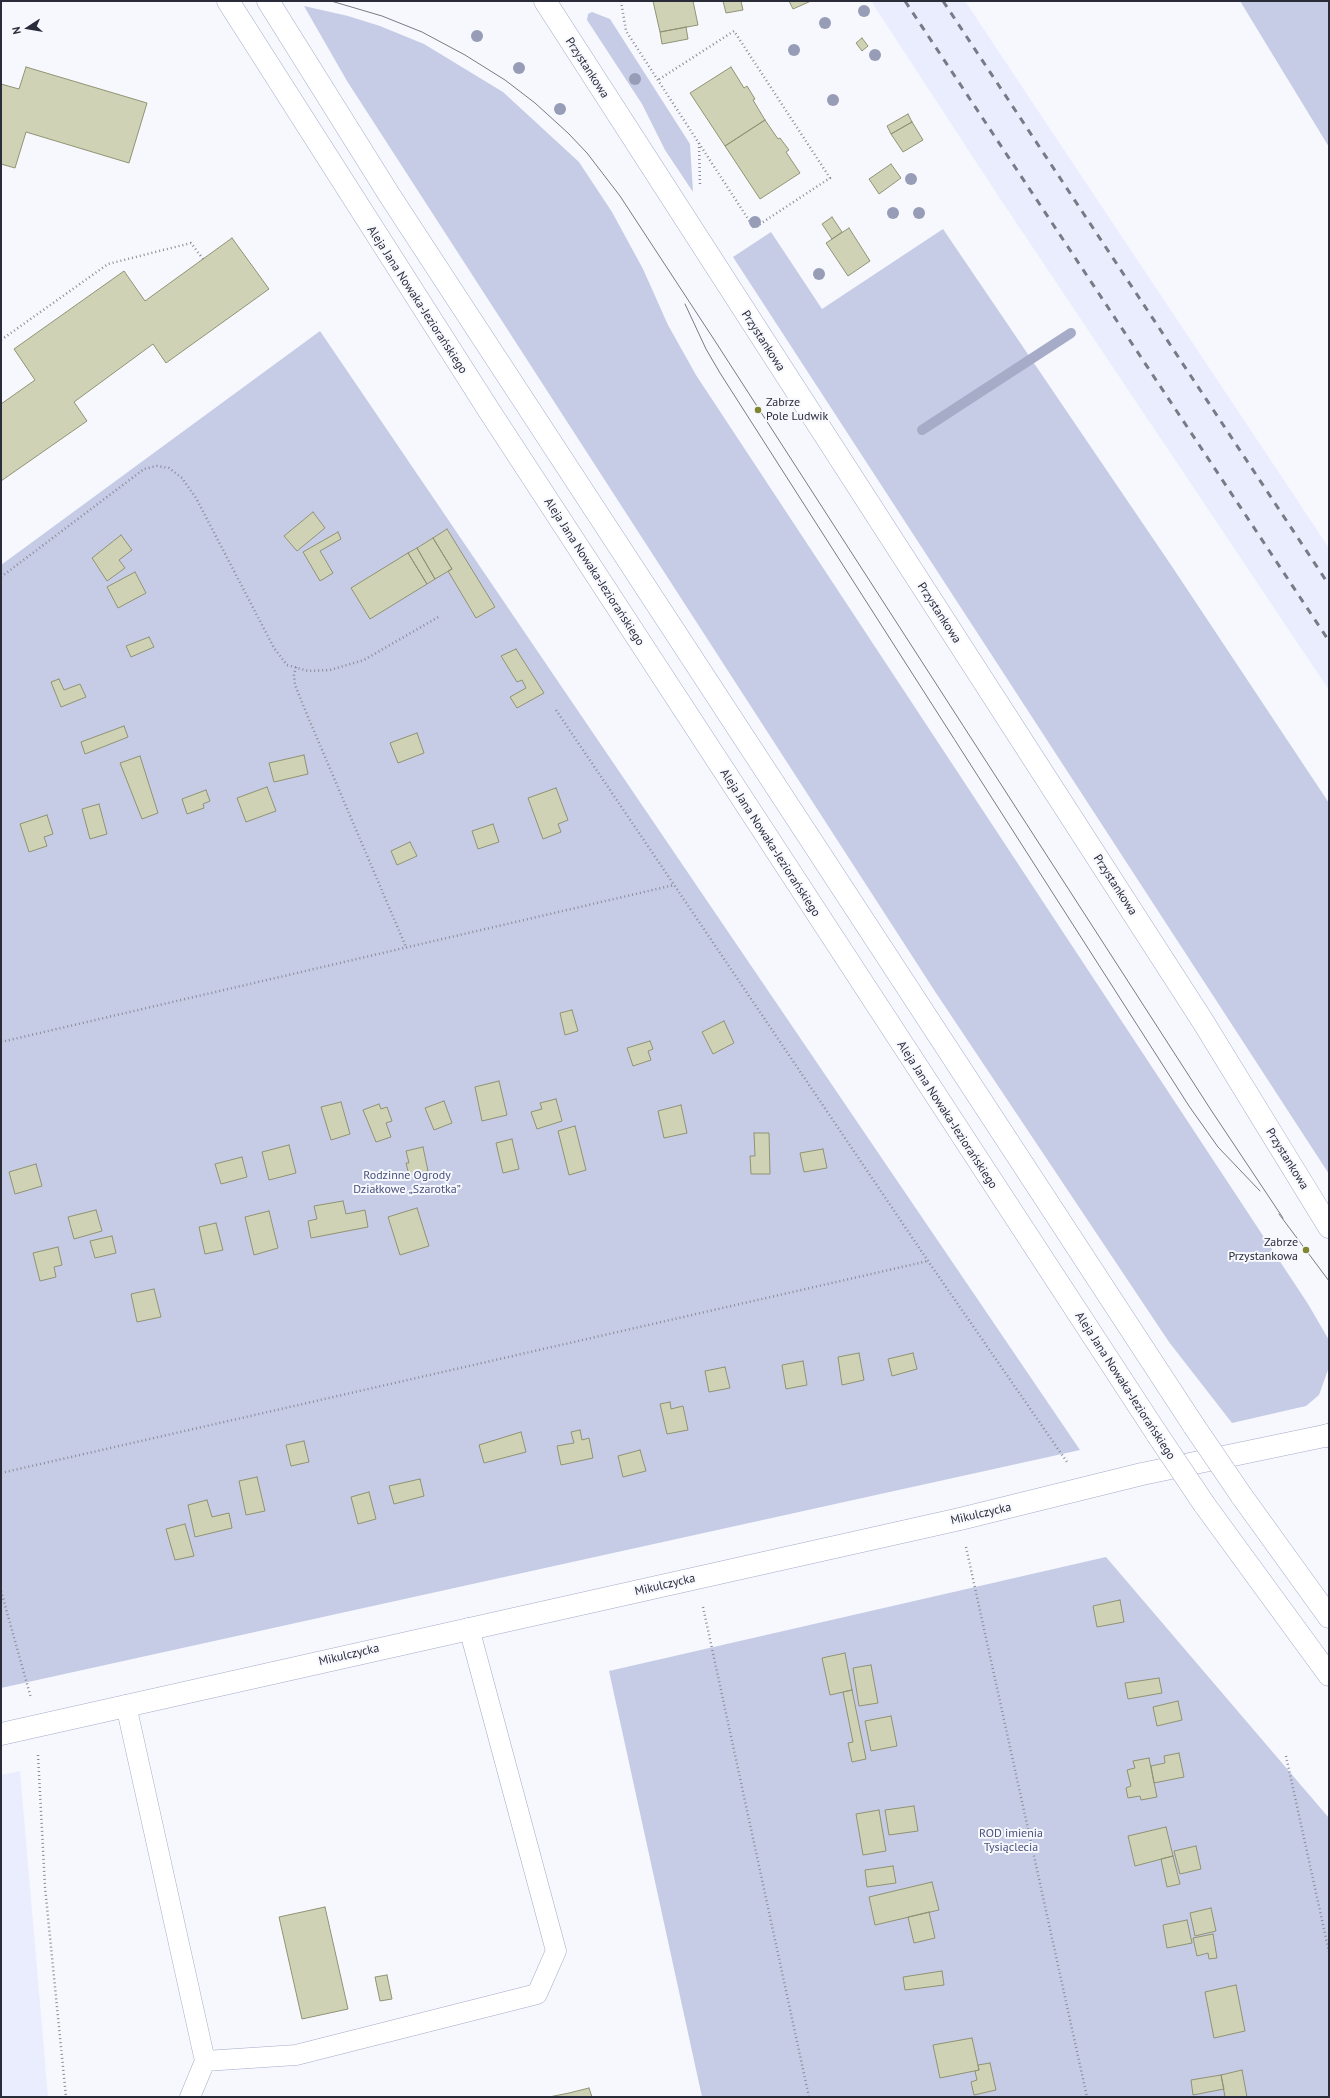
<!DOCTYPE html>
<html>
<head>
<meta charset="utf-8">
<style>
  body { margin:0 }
  #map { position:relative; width:1330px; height:2098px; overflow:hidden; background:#f6f8fe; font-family:"PT Sans",sans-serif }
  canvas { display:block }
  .frame { position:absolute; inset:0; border:2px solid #2a2c39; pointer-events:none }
  .north { position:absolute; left:8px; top:8px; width:40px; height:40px; -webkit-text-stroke:3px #f6f8fe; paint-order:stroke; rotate:258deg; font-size:11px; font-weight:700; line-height:16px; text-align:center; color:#2a2c39 }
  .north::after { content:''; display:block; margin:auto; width:14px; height:18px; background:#2a2c39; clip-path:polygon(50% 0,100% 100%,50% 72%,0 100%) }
</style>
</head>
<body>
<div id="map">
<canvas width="1330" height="2098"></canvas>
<div class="frame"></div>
<div class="north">N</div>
</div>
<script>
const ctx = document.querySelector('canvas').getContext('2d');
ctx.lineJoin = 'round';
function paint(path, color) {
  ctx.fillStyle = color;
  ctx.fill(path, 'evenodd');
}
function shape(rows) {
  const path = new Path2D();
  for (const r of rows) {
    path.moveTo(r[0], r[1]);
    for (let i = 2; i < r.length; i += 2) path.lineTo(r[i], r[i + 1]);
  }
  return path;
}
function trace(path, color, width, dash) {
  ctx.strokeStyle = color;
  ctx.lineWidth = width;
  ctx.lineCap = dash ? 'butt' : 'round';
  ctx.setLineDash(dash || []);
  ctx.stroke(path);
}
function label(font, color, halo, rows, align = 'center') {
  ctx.font = font + ' "PT Sans",sans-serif';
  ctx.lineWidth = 4;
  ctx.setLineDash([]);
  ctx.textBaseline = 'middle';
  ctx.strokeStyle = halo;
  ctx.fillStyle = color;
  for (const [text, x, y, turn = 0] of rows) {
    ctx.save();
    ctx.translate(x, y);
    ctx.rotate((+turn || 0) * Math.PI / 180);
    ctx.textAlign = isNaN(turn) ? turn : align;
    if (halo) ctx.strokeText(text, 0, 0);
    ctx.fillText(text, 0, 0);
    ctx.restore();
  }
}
const built = shape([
  [871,1,965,1,1329,548,1329,690,997,194],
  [20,1771,48,2097,1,2097,1,1775]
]);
const green = shape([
  [1240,1,1329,1,1329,147],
  [304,6,348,16,380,26,424,44,503,92,579,162,612,212,643,269,668,325,696,375,1308,1304,1329,1340,1329,1367,1319,1395,1306,1406,1232,1423,1169,1342,936,993,347,81],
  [592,12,610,19,690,144,693,192,665,150,642,104,587,20,588,14],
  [943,229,1173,568,1329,803,1329,1174,733,257,771,232,822,309],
  [320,331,1080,1450,1,1688,1,565],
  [1106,1557,1329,1818,1329,2097,702,2097,609,1671]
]);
const stream = shape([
  [922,430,1071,333]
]);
const building = shape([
  [653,1,693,1,698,25,660,32,653,1],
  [723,1,741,1,743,10,726,13,723,1],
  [789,1,811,1,793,9,789,1],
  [686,27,688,39,662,44,660,32,686,27],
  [862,38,868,46,862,51,856,43,862,38],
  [26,67,147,103,129,163,26,132,15,168,1,164,1,84,19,89,26,67],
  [731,67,744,88,747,86,755,99,753,100,765,120,725,146,690,93,731,67],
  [908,114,912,122,891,134,887,126,908,114],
  [765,120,778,139,780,138,789,150,786,152,800,173,760,199,725,146,765,120],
  [912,122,923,140,903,152,891,134,912,122],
  [891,164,901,178,879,194,869,179,891,164],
  [832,217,842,232,832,239,822,224,832,217],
  [849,228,870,261,848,276,826,243,849,228],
  [232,238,269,289,166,363,153,344,74,402,87,421,1,481,1,404,35,380,14,349,124,271,145,301,232,238],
  [313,512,325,528,297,551,284,536,313,512],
  [447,529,495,607,476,618,448,571,452,569,433,538,447,529],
  [338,532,341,539,320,551,333,573,320,581,303,552,338,532],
  [121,535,132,550,119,560,125,568,107,581,92,558,121,535],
  [433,538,452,569,435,579,417,548,433,538],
  [417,548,435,579,427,584,408,553,417,548],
  [408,553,427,584,370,619,351,588,408,553],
  [135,572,146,593,118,608,107,587,135,572],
  [149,637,154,647,131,657,126,646,149,637],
  [516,649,544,693,517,708,510,697,526,688,522,680,517,682,501,656,516,649],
  [59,679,64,690,80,684,86,697,61,707,51,682,59,679],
  [124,726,128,737,85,754,81,742,124,726],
  [417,733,424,753,398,763,390,743,417,733],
  [304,755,308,774,274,782,269,763,304,755],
  [140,756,158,813,142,819,120,763,140,756],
  [267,787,276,811,246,822,237,798,267,787],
  [556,788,568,820,558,824,561,832,543,839,528,798,556,788],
  [206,790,210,801,203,804,204,808,187,814,182,799,206,790],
  [99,804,107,834,90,839,82,809,99,804],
  [47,815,53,834,44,837,47,846,29,852,20,824,47,815],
  [493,824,499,842,478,849,472,831,493,824],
  [410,842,417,856,397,865,391,851,410,842],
  [572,1010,578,1031,565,1035,560,1013,572,1010],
  [724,1021,734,1043,713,1054,702,1032,724,1021],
  [650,1041,653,1049,648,1051,651,1060,633,1066,627,1048,650,1041],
  [499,1081,507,1115,482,1121,475,1087,499,1081],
  [556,1099,562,1121,537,1129,531,1112,542,1109,540,1103,556,1099],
  [444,1101,452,1123,434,1130,425,1108,444,1101],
  [341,1102,350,1134,331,1140,321,1107,341,1102],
  [379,1104,381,1109,387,1107,392,1121,386,1123,391,1137,376,1142,363,1110,379,1104],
  [681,1105,687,1133,664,1138,658,1111,681,1105],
  [575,1126,586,1170,569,1175,558,1131,575,1126],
  [754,1133,769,1133,770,1174,751,1174,750,1156,755,1156,754,1133],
  [512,1139,519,1169,503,1173,496,1143,512,1139],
  [289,1145,296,1173,269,1180,262,1152,289,1145],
  [423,1147,428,1171,409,1175,406,1163,409,1163,406,1151,423,1147],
  [823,1149,827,1168,804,1172,800,1153,823,1149],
  [242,1157,247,1177,221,1184,215,1164,242,1157],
  [36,1164,42,1186,15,1194,9,1172,36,1164],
  [343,1201,346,1214,365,1210,368,1227,311,1238,308,1221,317,1219,314,1206,343,1201],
  [417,1208,429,1246,400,1255,388,1217,417,1208],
  [96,1210,102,1231,74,1239,68,1217,96,1210],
  [269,1211,278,1248,254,1255,245,1217,269,1211],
  [216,1223,223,1250,205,1254,199,1227,216,1223],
  [112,1236,116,1253,95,1258,90,1241,112,1236],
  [58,1247,62,1265,54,1267,56,1277,40,1281,33,1253,58,1247],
  [154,1289,161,1317,137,1322,131,1294,154,1289],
  [859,1353,864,1380,842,1385,838,1357,859,1353],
  [913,1353,917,1369,892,1376,888,1359,913,1353],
  [803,1361,807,1385,786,1389,782,1365,803,1361],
  [725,1367,730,1388,709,1392,705,1371,725,1367],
  [670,1402,671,1409,683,1406,688,1430,667,1434,660,1404,670,1402],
  [580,1430,582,1440,589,1438,593,1458,561,1465,557,1446,574,1443,571,1432,580,1430],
  [521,1432,526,1452,484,1463,479,1445,521,1432],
  [304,1441,309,1462,291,1466,286,1445,304,1441],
  [640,1450,646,1471,623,1477,618,1456,640,1450],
  [257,1477,265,1511,246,1515,239,1481,257,1477],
  [420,1479,424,1496,394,1504,389,1486,420,1479],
  [369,1492,376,1519,358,1524,351,1497,369,1492],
  [207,1500,212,1517,229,1513,232,1528,195,1537,188,1505,207,1500],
  [185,1524,194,1556,175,1560,166,1529,185,1524],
  [1120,1600,1124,1622,1097,1627,1093,1606,1120,1600],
  [845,1653,852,1690,830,1695,822,1658,845,1653],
  [871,1665,878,1703,859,1706,853,1668,871,1665],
  [1159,1678,1162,1693,1128,1699,1125,1683,1159,1678],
  [852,1690,866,1759,852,1762,848,1743,853,1742,843,1692,852,1690],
  [1178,1701,1182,1720,1157,1726,1153,1707,1178,1701],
  [891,1716,897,1746,871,1751,865,1721,891,1716],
  [1179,1753,1184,1777,1154,1783,1151,1766,1165,1763,1164,1756,1179,1753],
  [1149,1758,1157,1797,1141,1800,1140,1796,1128,1798,1126,1788,1131,1786,1127,1770,1135,1768,1133,1761,1149,1758],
  [914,1806,918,1831,889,1835,885,1810,914,1806],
  [879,1810,886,1851,863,1855,856,1814,879,1810],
  [1166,1827,1173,1856,1135,1866,1128,1836,1166,1827],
  [1196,1846,1201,1869,1180,1874,1174,1851,1196,1846],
  [1173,1856,1180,1884,1167,1887,1161,1859,1173,1856],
  [893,1866,896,1883,867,1887,865,1870,893,1866],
  [932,1882,939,1910,875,1925,869,1897,932,1882],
  [325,1907,348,2009,302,2019,279,1917,325,1907],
  [1211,1908,1216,1931,1195,1936,1190,1913,1211,1908],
  [929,1912,935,1938,914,1943,908,1917,929,1912],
  [1187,1920,1192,1943,1167,1948,1163,1925,1187,1920],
  [1213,1934,1217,1958,1209,1959,1208,1953,1197,1956,1193,1938,1213,1934],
  [942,1971,944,1985,905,1990,903,1977,942,1971],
  [387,1975,392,1999,380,2001,375,1977,387,1975],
  [1236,1985,1245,2031,1214,2038,1205,1992,1236,1985],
  [972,2038,979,2070,940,2078,933,2045,972,2038],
  [990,2063,996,2090,974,2095,971,2082,977,2080,975,2071,979,2070,978,2065,990,2063],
  [1242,2070,1247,2097,1225,2097,1221,2075,1242,2070],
  [1221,2075,1224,2089,1193,2095,1191,2080,1221,2075],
  [589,2088,592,2097,549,2097,569,2093,589,2088]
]);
const path = shape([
  [621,1,626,31,754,228,830,178,734,31,658,80],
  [699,143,700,186],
  [1,340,108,264,191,243,203,259],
  [1,577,144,469,157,466,169,468,182,478,196,498,274,648,287,665,308,671,330,670,364,660,440,616],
  [296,667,294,675,295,685,308,717,406,947],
  [556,710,928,1261,1067,1462],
  [1,1042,674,885],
  [1,1473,928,1261],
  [966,1547,1087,2097],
  [1,1591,31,1698],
  [703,1607,809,2097],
  [38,1755,45,1887,66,2097],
  [1286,1756,1329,1952]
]);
const lane = shape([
  [126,1705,205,2061,190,2097],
  [205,2061,296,2055,537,1994,556,1951,469,1628]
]);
const secondary = shape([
  [545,1,1202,1020,1329,1227],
  [1,1734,960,1519,1142,1474,1329,1435]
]);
const primary = shape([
  [228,1,490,412,1157,1434],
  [268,1,390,196,1194,1426],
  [1328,1435,1329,1436],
  [1241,1495,1329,1617],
  [1204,1504,1329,1675]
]);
const tram = shape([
  [331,1,382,16,422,32,465,55,505,80,535,103,568,133,587,153,620,196,715,341,1211,1110,1283,1218],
  [685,304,706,349,720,373,1189,1106,1218,1147,1260,1191],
  [1279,1214,1329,1281]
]);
const rail = shape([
  [905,1,1329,641],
  [943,1,1329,585]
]);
const primaryBridge = shape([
  [1194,1426,1241,1495],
  [1157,1434,1204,1504]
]);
const trees = [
  [864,11],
  [825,23],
  [477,36],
  [794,50],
  [875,55],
  [519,68],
  [635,79],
  [833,100],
  [560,109],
  [911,179],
  [893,213],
  [919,213],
  [755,222],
  [819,274]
];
const markers = [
  [758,410,4,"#828530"],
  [1306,1250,4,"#828530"]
];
const streetNames = [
  ["Przystankowa",587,68,57],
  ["Aleja Jana Nowaka-Jeziorańskiego",417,300,57],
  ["Przystankowa",763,341,57],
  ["Aleja Jana Nowaka-Jeziorańskiego",594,572,57],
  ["Przystankowa",939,613,57],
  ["Aleja Jana Nowaka-Jeziorańskiego",770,843,57],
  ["Przystankowa",1115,885,57],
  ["Aleja Jana Nowaka-Jeziorańskiego",947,1115,57],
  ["Przystankowa",1287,1159,58],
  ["Aleja Jana Nowaka-Jeziorańskiego",1125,1386,57],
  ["Mikulczycka",981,1514,-13],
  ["Mikulczycka",665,1585,-13],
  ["Mikulczycka",349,1655,-13]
];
const poiNames = [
  ["Zabrze",766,403],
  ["Pole Ludwik",766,417],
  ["Zabrze",1298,1243,"right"],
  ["Przystankowa",1298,1257,"right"]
];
const parkNames = [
  ["Rodzinne Ogrody",407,1176],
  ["Działkowe „Szarotka”",407,1190],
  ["ROD imienia",1011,1834],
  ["Tysiąclecia",1011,1848]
];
paint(built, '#e9edfd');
paint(green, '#c6cce6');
trace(stream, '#a6acc8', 10);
paint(building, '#cfd2b4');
trace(building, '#909373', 1);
trace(lane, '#a3aac9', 21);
trace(secondary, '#a3aac9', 23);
trace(primary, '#a3aac9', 23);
trace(path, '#8a8c96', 2.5, [1, 3]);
trace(lane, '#fff', 20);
trace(secondary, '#fff', 22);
trace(primary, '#fff', 22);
trace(tram, '#787a85', 1);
trace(rail, '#787a85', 3, [7, 7]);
trace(primaryBridge, '#a3aac9', 23, []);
trace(primaryBridge, '#fff', 22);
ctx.fillStyle = '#979db6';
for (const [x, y] of trees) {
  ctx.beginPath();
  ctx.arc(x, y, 6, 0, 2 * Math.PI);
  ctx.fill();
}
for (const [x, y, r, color] of markers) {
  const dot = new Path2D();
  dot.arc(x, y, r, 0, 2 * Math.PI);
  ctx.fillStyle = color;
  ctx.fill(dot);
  trace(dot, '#f6f8fe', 1.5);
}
label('12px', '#2a2c39', '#f6f8fe', streetNames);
label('12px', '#2a2c39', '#f6f8fe', poiNames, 'left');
label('12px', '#4a527c', '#f6f8fe', parkNames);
</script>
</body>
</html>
